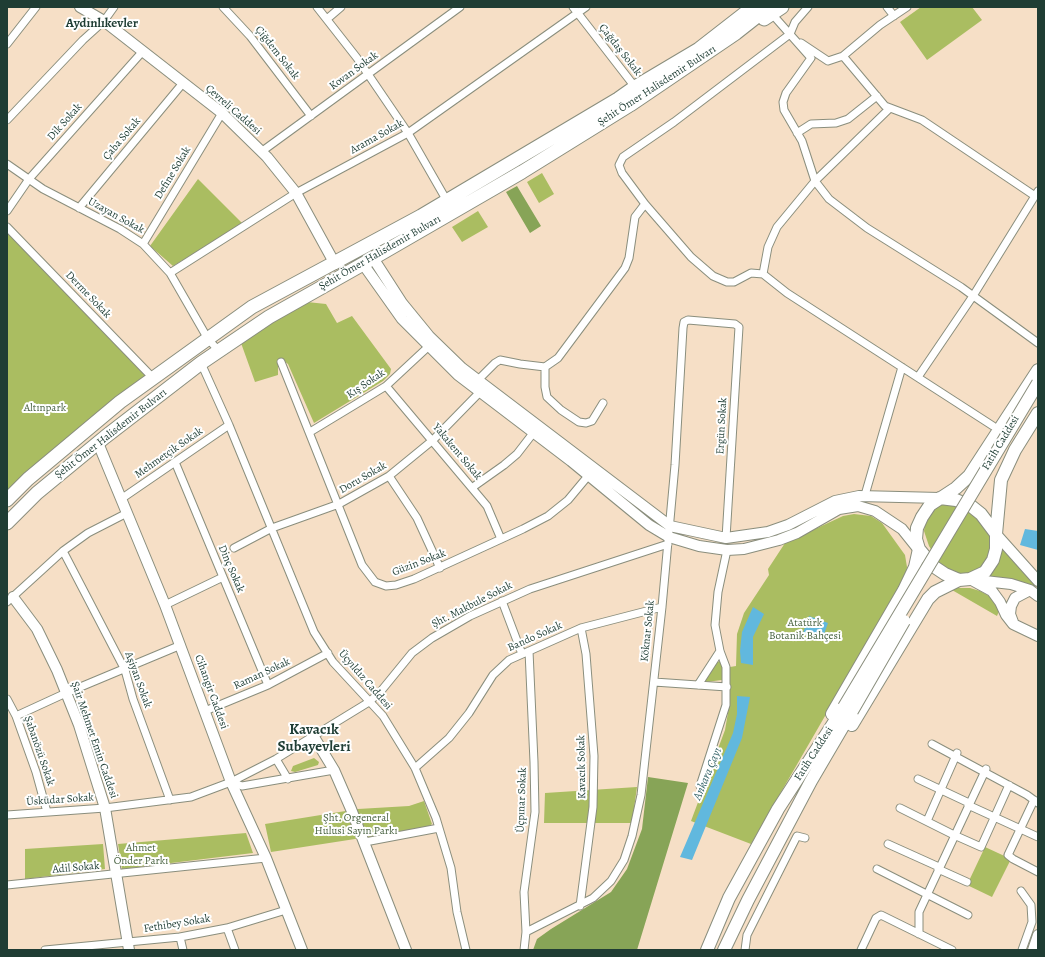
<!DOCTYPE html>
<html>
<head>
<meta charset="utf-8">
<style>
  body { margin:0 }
  #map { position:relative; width:1045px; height:957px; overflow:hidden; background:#f6dfc6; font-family:Alegreya,serif }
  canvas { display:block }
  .frame { position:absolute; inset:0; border:8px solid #1f3d34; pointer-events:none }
</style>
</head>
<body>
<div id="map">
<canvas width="1045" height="957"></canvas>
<div class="frame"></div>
</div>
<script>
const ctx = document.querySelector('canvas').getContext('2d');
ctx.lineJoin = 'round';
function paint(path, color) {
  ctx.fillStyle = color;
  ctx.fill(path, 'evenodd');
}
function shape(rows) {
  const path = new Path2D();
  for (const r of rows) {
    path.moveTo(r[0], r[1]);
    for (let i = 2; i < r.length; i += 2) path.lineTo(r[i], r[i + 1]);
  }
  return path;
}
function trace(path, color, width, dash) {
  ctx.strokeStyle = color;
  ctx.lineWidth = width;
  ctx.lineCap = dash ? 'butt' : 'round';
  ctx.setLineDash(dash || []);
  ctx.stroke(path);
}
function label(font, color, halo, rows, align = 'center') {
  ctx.font = font + ' Alegreya,serif';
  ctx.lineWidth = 4;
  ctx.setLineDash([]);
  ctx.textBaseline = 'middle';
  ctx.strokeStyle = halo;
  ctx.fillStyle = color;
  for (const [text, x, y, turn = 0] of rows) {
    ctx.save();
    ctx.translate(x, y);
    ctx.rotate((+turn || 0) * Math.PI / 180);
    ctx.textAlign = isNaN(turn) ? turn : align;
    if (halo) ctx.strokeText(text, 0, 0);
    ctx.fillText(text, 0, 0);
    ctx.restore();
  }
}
const green = shape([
  [921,7,972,7,982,20,927,60,900,22],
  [542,173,554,194,539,203,527,182],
  [198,179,243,224,173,266,150,246],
  [478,211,488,227,462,242,452,227],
  [7,227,154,379,7,491],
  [307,302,326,304,337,323,352,316,391,369,390,374,383,381,314,423,288,364,284,361,278,363,278,375,255,382,241,343,284,313],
  [947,503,968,510,986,526,991,536,989,559,980,570,966,574,953,573,941,566,929,546,924,531,925,522,930,513,940,505],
  [854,514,871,516,882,523,905,555,907,567,906,576,751,844,691,821,725,730,730,701,730,667,736,666,737,634,744,613,769,575,768,569,785,543,843,516],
  [1002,548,1035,584,1035,586,1016,580,987,577,998,562],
  [957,588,970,588,980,591,989,596,997,603,999,611,997,616,952,590],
  [722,661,722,680,706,682,706,676,717,662],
  [314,758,319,762,318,765,295,772,291,771,293,766],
  [637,787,632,823,544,823,545,793],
  [424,801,432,824,426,828,271,852,265,824,358,809,409,806],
  [246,833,253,853,122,869,118,844],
  [103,844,105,869,25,879,25,849],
  [985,847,1011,859,992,897,967,885]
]);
const forest = shape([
  [517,186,541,226,530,233,506,192],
  [648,777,688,783,637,950,533,950,537,939,551,929,611,892,627,869,642,829]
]);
const water = shape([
  [1025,529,1038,531,1038,550,1020,545],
  [753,607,764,614,753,637,753,665,741,663,740,651,742,632],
  [809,616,828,623,822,640,815,638,813,635,811,636,803,633],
  [737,696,750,697,742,738,692,860,680,857,733,733,737,714]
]);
const street = shape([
  [223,7,250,36,311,116],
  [317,7,357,58,408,133,447,201],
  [573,7,635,87],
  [887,7,894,16],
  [772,14,811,58,786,93,783,102,784,110,802,141,815,181,829,199,867,228,961,287,1038,343],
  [327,19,341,7],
  [801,43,828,61,843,56,885,106,922,120,1035,196],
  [7,44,36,7],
  [843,56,880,25,907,7],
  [890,108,815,181,777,227,768,247,763,274,787,293,993,426],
  [7,120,83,40,104,21,114,7],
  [797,133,811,124,836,123,848,119,877,96],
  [261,152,460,7],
  [7,164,43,189,120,229,143,244,170,273,208,339,219,351],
  [79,208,183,83],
  [7,211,29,179,143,51],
  [7,227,154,379],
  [143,244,222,113],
  [170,273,296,193,408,133,586,7],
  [763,274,751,273,734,282,727,282,713,276,691,257,645,204,622,173,619,165,623,157,674,122,790,34,795,22,808,7],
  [281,362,362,565,375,582,386,586,396,585,414,579,523,529,548,516,568,500,588,476],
  [201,363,229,425,314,632,333,662,383,716,415,768,436,818,451,868,457,912,466,950],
  [545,367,545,387,547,397,561,410,579,422,586,423,592,421,603,403],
  [918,377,973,296,1038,191],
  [478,380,495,363,500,360,520,364,545,367,558,358,625,268,629,258,635,217,645,204],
  [386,386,487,506,501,539],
  [310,432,386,386,429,346],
  [175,462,268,685],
  [389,476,417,518,440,568],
  [473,487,504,465,517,454,534,432],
  [865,495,902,367],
  [121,499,229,425],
  [234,548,272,528,339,504,389,476,433,440,480,392],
  [63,551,125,670,133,699,170,800],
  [502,601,522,654],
  [7,602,63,551,88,533,127,513],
  [165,605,223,577],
  [654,682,727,687],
  [698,685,720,651],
  [7,699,16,716,36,772,47,812],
  [205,711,268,685,328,653],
  [16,716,66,693,181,645],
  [932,744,1027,795,1038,803],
  [276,759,288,779],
  [415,768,449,738,469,713,493,675,509,660,581,628,662,607],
  [918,779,969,803],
  [231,782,242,786,334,770],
  [700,786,726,705,726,667,720,651,715,625,718,592,727,550],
  [1034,800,1008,855,1013,859,1038,872],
  [968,805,1038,837],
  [900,808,954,835,981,847,1009,785],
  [7,815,105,808,191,797,231,782,276,759,369,702,381,691,412,653,432,638,470,616,530,589,668,544],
  [927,821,957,753],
  [365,842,439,828],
  [888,844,939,867],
  [877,869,968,915],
  [938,869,967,882],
  [7,885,266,858],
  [1021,891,1031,905,1032,922,1022,950],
  [580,906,593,807,594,756,586,654,581,628],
  [227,928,235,950],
  [526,932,593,898,611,881,624,860,632,836,641,795,662,607,675,465,683,328,684,322,688,320,735,324,739,327,726,538],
  [919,934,919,912,986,769],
  [180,937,183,950],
  [45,950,180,937,227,928,286,910],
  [524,950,526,932,524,892,535,812,534,762,529,651],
  [745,950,747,935,797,836,805,838],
  [861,950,876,918,881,915,952,950]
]);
const secondary = shape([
  [80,7,104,21,222,113,267,157,296,193,335,264],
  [373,258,402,303,429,336,462,368,670,526,726,538,768,532,788,525,835,501,859,496,940,498],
  [363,264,402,319,458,375,571,461,649,525,669,537,699,546,727,550,744,549,779,540,797,533,839,509,858,506,875,511,902,529,918,549],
  [98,443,165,605,231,782,266,858,302,950],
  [996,534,1038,581],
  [970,579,992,591,1000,602,1006,615,1013,624,1038,636],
  [976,580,1011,584,1030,590,1038,596],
  [13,597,37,629,57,670,79,725,105,808,129,950],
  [1013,622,1010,614,1011,606,1015,598,1030,590],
  [314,737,334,770,351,809,406,950],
  [1033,950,1038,935]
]);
const primary = shape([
  [1038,370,969,476,956,488,930,505,922,517,917,528,916,539,919,549,933,566,945,574,959,580,970,579,985,572,993,560,996,549,996,534,1001,480,1015,450,1038,413],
  [940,498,956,500,971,506,981,514,996,534],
  [832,714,904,590,915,567,919,549],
  [852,725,928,599,935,592,959,580],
  [707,950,729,898,778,809,844,707],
  [724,950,748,900,811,781,852,711]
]);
const highway = shape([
  [764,19,782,7],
  [7,500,28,479,120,402,252,307,421,216,618,99,635,87,699,49,753,7],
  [7,523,37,493,105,437,201,363,269,317,363,264,522,172,630,105,736,33,769,7]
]);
const primaryBridge = shape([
  [844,707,1038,383],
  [852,711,904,621]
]);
const streetNames = [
  ["Çağdaş Sokak",620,50,52],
  ["Çiğdem Sokak",277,53,52],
  ["Kovan Sokak",354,71,-36],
  ["Şehit Ömer Halisdemir Bulvarı",657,86,-33],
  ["Çevreli Caddesi",233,110,41],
  ["Dik Sokak",65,122,-48],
  ["Arama Sokak",377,137,-29],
  ["Çaba Sokak",122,139,-50],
  ["Define Sokak",173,173,-59],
  ["Uzayan Sokak",116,216,29],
  ["Şehit Ömer Halisdemir Bulvarı",380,253,-30],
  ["Derme Sokak",88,295,46],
  ["Kış Sokak",366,384,-34],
  ["Ergün Sokak",722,426,-87],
  ["Şehit Ömer Halisdemir Bulvarı",111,434,-38],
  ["Fatih Caddesi",1001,443,-59],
  ["Yakakent Sokak",457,452,50],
  ["Mehmetçik Sokak",169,453,-35],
  ["Doru Sokak",363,478,-30],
  ["Güzin Sokak",419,563,-21],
  ["Dinç Sokak",231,569,67],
  ["Şht. Makbule Sokak",472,605,-27],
  ["Köknar Sokak",648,631,-84],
  ["Bando Sokak",535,637,-24],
  ["Raman Sokak",262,674,-25],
  ["Aşiyan Sokak",138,680,70],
  ["Üçyıldız Caddesi",365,680,49],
  ["Cihangir Caddesi",211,692,70],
  ["Şair Mehmet Emin Caddesi",94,740,71],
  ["Şabanözü Sokak",39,751,71],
  ["Fatih Caddesi",814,754,-57],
  ["Kavacık Sokak",582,767,-91],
  ["Üsküdar Sokak",60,800,-4],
  ["Üçpınar Sokak",522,800,-88],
  ["Adil Sokak",76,868,-5],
  ["Fethibey Sokak",177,924,-9]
];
const parkNames = [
  ["Altınpark",45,408],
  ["Atatürk",805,623],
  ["Botanik Bahçesi",805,636],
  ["Şht. Orgeneral",356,818],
  ["Hulusi Sayın Parkı",356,831],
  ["Ahmet",141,848],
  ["Önder Parkı",141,861]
];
const waterNames = [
  ["Ankara Çayı",708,774,-67]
];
const quarterNames = [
  ["Aydınlıkevler",102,24]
];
const districtNames = [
  ["Kavacık",314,730],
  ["Subayevleri",314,747]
];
paint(green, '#aabd61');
paint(forest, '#87a457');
paint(water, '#61b8de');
trace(street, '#8a8e7d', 9);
trace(secondary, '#8a8e7d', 12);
trace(primary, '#8a8e7d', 14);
trace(highway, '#8a8e7d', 15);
trace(street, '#fff', 7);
trace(secondary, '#fff', 10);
trace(primary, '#fff', 12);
trace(highway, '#fff', 13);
trace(primaryBridge, '#8a8e7d', 14, []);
trace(primaryBridge, '#fff', 12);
label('11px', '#1f3d34', '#fff', streetNames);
label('11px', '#496342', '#fff', parkNames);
label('italic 12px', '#336267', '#fff', waterNames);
label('bold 13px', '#1f3d34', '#fff', quarterNames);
label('bold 15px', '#1f3d34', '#fff', districtNames);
</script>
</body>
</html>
